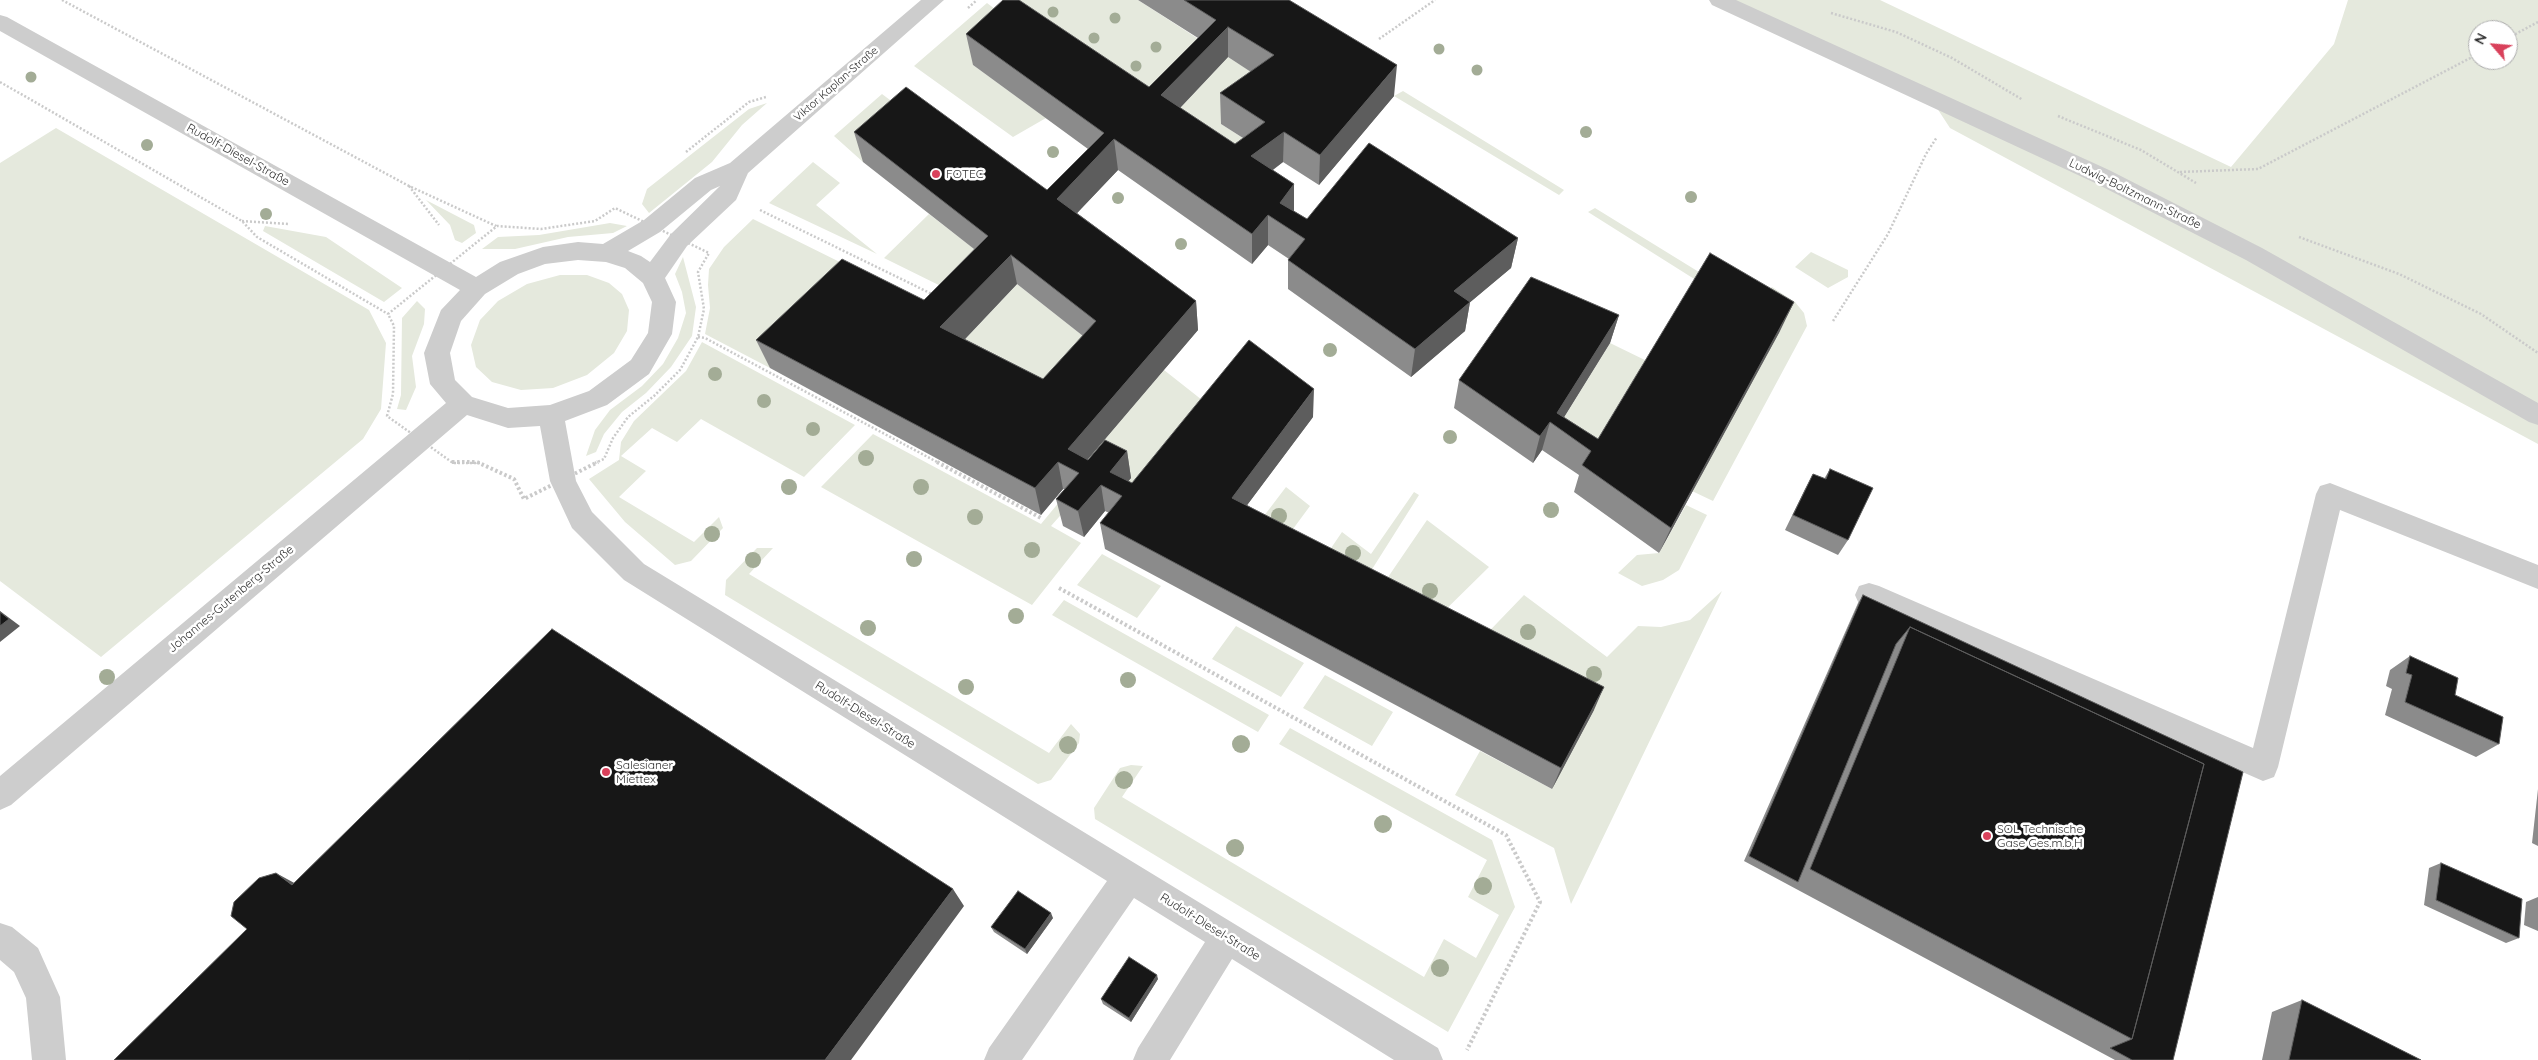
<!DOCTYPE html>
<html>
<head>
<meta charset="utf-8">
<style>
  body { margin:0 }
  #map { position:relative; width:2538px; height:1060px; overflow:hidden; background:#fff; font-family:Quicksand,sans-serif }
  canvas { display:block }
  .north { position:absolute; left:2468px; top:20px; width:50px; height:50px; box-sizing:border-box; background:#fff; border:1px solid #acacac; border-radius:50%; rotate:297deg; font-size:14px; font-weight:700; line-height:20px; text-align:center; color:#303030 }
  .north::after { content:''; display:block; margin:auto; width:18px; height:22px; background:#d9415b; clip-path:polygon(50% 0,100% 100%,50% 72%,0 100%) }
</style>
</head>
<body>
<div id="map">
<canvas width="2538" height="1060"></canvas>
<div class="north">N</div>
</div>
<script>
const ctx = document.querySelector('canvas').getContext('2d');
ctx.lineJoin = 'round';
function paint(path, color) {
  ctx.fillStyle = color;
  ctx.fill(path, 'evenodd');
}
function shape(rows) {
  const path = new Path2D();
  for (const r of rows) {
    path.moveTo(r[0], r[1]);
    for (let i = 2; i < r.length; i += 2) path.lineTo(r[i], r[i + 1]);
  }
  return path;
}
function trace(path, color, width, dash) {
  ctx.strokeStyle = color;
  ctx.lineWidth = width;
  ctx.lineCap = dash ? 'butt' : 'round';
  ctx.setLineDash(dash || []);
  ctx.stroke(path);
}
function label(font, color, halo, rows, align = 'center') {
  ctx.font = font + ' Quicksand,sans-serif';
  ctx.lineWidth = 5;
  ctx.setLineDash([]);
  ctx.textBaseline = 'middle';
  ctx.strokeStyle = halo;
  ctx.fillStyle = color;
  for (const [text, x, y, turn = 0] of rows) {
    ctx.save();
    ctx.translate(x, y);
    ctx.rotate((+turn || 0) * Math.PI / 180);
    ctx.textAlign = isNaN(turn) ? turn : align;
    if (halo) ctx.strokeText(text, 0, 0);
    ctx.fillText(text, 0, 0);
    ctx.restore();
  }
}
const green = shape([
  [1011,0,1138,0,1217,51,1167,102],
  [1725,0,1880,0,2231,167,2334,44,2348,0,2538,0,2538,444,1950,128,1931,99],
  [2478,30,2508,30,2508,60,2478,60],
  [987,3,1016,25,973,65,1046,118,1013,137,914,66],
  [1228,57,1274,86,1221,124,1265,152,1163,126],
  [1403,91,1564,190,1559,195,1394,96],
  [882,94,914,118,863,162,834,136],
  [767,103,742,125,712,162,649,213,642,204,647,189,749,109],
  [56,128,369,310,386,343,381,409,363,439,101,657,0,581,0,163],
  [813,162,840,183,816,205,877,254,769,203],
  [426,200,474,225,476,233,462,243,455,240,450,225],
  [1595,208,1746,301,1699,282,1588,212],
  [929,214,995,265,963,297,884,258],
  [753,219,866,275,770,368,705,334,710,308,708,285,709,269,724,247],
  [610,223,627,226,613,233,568,237,515,249,482,249,498,237,539,235],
  [265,226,326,237,402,288,384,302,263,231],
  [1811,252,1848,270,1848,277,1828,288,1795,267],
  [683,257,696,307,692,336,671,367,646,393,622,412,604,434,596,452,586,456,595,430,610,410,642,386,663,364,678,338,686,313,682,292,675,274],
  [560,275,587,275,609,283,622,294,629,310,627,331,614,353,587,375,553,388,521,390,492,382,476,367,471,345,480,320,498,301,527,284],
  [1017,284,1101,350,1049,407,949,356],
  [1772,287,1795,302,1804,313,1807,326,1713,501,1692,491,1747,311],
  [417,301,425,309,424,324,412,356,416,387,406,410,397,409,401,395,402,318],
  [702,342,855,425,804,477,701,419,677,442,652,428,621,456,646,471,619,497,694,542,719,517,723,528,691,561,675,565,625,522,589,479,619,460,621,442,634,421,686,371],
  [1610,343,1651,363,1589,466,1550,440],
  [1164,370,1216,411,1135,510,1073,476],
  [873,434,1041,524,1065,495,1074,500,1051,526,1081,543,1032,605,821,487],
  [1286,487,1310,506,1279,548,1251,533],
  [1414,492,1419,495,1369,574,1327,554,1342,532,1371,554],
  [1686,505,1707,515,1679,570,1663,580,1642,586,1618,573,1637,555,1659,553],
  [1427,520,1489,567,1430,625,1384,583],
  [757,548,773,548,749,574,1049,753,1071,724,1080,734,1079,743,1051,780,1038,784,725,595,726,580],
  [1102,554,1161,586,1137,618,1077,585],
  [1722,591,1571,904,1554,848,1455,795,1480,751,1552,789,1473,648,1524,595,1607,657,1638,626,1661,627,1690,620],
  [1064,600,1269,715,1258,732,1052,615],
  [1236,626,1304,663,1281,697,1212,659],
  [1325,675,1393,712,1372,746,1303,708],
  [1290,728,1492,840,1515,907,1448,1032,1095,819,1094,808,1120,768,1131,765,1143,766,1122,797,1424,977,1444,939,1476,958,1499,915,1468,897,1487,860,1279,744]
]);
const pathFar1 = shape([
  [62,0,409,186,496,226],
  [968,8,977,0],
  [1831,13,1896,32,1952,58,2023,100],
  [2508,38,2538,22],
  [1379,39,1435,0],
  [0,82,242,221,257,237,388,314],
  [2058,116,2141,150,2196,183],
  [686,152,749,102,766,97],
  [2180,172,2258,169,2478,54],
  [409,186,439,225],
  [760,210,934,295],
  [242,221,288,224],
  [2299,237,2399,274,2481,314,2538,353],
  [1833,321,1888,234,1926,154,1937,137],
  [698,337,705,338,939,463],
  [480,463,453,463,387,416,393,394,394,326,388,314,497,226,541,229,595,221,615,208,709,253,698,272,704,309,698,337,680,370,654,396,628,417,613,438,604,459,595,463]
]);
const path = shape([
  [452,462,476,462],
  [477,462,514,479,524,499,598,462],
  [937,462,1041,518],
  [1059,588,1506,835,1540,902,1467,1050]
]);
const minor = shape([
  [921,0,944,0,748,173,736,200,687,246,665,278,676,302,672,334,649,374,607,405,565,421,576,481,592,512,644,564,1438,1048,1443,1060,1394,1060,1232,959,1170,1060,1133,1060,1138,1048,1205,942,1134,898,1022,1060,984,1060,989,1048,1107,881,624,580,572,528,550,481,540,426,508,428,467,415,11,805,0,810,0,776,446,403,430,384,424,353,441,310,460,290,0,31,0,15,7,17,476,277,500,262,543,247,578,242,603,244,644,220,695,178,730,163,921,0],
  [720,186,671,234,650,262,641,256,628,251,660,232,711,190,720,186],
  [578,260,606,262,625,268,643,283,652,302,648,333,631,360,589,391,550,405,508,408,472,397,455,380,450,353,461,321,485,294,518,274,545,264,578,260],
  [1709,0,1736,0,2109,170,2262,248,2538,403,2538,425,2529,422,2246,260,2093,182,1712,5,1709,0],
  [2330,483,2538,565,2538,589,2340,510,2278,767,2274,777,2263,781,1859,604,1855,595,1859,586,1869,583,1879,586,2253,748,2316,494,2320,486,2330,483],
  [0,923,12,927,38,948,60,997,66,1060,32,1060,26,998,14,972,0,960,0,923]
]);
const trees = [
  [1053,12,5.5],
  [1115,18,5.5],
  [1094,38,5.5],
  [1156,47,5.5],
  [1439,49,5.5],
  [1136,66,5.5],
  [1477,70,5.5],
  [31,77,5.5],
  [1586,132,6],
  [147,145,6],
  [1053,152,6],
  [1691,197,6],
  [1118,198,6],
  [266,214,6],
  [1181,244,6],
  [1330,350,7],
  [715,374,7],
  [764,401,7],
  [813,429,7],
  [1450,437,7],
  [866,458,8],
  [789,487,8],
  [921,487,8],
  [1551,510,8],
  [1279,516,8],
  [975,517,8],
  [712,534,8],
  [1032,550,8],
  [1353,553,8],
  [914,559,8],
  [753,560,8],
  [1430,591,8],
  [1016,616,8],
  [868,628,8],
  [1528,632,8],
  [1594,674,8],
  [107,677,8],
  [1128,680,8],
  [966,687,8],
  [1241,744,9],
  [1068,745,9],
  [1124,780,9],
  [1383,824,9],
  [1235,848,9],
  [1483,886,9],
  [1440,968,9]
];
const wall = shape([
  [1138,0,1289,0,1394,96,1319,185,1283,162,1273,170,1294,184,1294,211,1307,219,1518,238,1511,268,1470,302,1465,331,1411,377,1288,289,1288,260,1289,259,1268,245,1252,264,1118,170,1077,213,1196,301,1198,330,1087,460,1127,451,1131,478,1128,481,1132,483,1313,417,1247,505,1594,710,1552,789,1105,549,1100,523,1109,513,1105,511,1084,537,1063,526,1056,499,1065,489,1063,489,1041,515,770,368,756,340,924,300,974,249,863,162,854,132,1047,190,1088,149,973,65,966,34,1149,87,1198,38],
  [1228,57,1251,72,1220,93,1221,124,1243,138,1235,144,1180,108],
  [1017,284,1083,336,1043,379,965,339],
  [1619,315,1610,343,1564,417,1598,439,1780,331,1659,553,1574,492,1579,475,1542,450,1533,463,1454,408,1459,380],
  [1830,469,1848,540,1838,555,1785,530,1805,489,1813,474,1824,479],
  [1863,595,2243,772,2173,1060,2115,1060,1744,861,1858,603],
  [2410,656,2455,695,2499,744,2476,757,2385,715,2392,689,2386,686,2390,670],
  [2538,789,2538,846,2532,843],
  [2441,863,2519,938,2506,943,2424,905,2429,868],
  [2538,897,2538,931,2524,925,2526,902],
  [1053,918,1027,954,994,932,991,927],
  [1158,979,1131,1022,1103,1004,1101,999],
  [2302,1000,2421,1060,2262,1060,2272,1012]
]);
const shadedWall = shape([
  [1228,27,1228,57,1163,126,1161,95],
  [1397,65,1394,96,1319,185,1320,155],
  [1284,132,1283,162,1251,186,1251,156],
  [1114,139,1118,170,1062,229,1057,199],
  [1294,184,1294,214,1280,203],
  [1268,215,1268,245,1252,264,1252,234],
  [1518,238,1511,268,1449,320,1454,291],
  [1011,255,1017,284,949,356,940,327],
  [1196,301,1198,330,1077,472,1068,449],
  [1470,302,1465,331,1411,377,1415,349],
  [1794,302,1780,331,1659,553,1671,528],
  [1619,315,1610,343,1558,427,1557,413],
  [1314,389,1313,417,1233,524,1232,498],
  [1550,422,1542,450,1533,463,1540,436],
  [1127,451,1131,478,1118,494,1110,472],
  [1058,462,1063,489,1041,515,1035,488],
  [1101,485,1105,511,1084,537,1078,511],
  [0,611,20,626,0,642],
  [1604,687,1594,710,1552,789,1561,768],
  [276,873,309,891,292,885],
  [953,889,964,906,851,1060,825,1060],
  [1051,913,1053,918,1027,954,1025,949],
  [1157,975,1158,979,1131,1022,1129,1018]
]);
const building = shape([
  [1003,0,1019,0,1149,87,1216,20,1184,0,1289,0,1397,65,1320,155,1284,132,1251,156,1294,184,1280,203,1307,219,1369,143,1518,238,1454,291,1470,302,1415,349,1288,260,1305,239,1268,215,1252,234,1114,139,1057,199,1196,301,1068,449,1088,460,1105,440,1127,451,1110,472,1132,483,1249,340,1314,389,1232,498,1604,687,1561,768,1100,523,1122,496,1101,485,1078,511,1056,499,1079,473,1058,462,1035,488,756,340,842,259,924,300,988,236,854,132,906,87,1047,190,1104,133,966,34,1003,0],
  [1228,27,1274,55,1220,93,1265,122,1235,144,1161,95,1228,27],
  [1011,255,1096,321,1043,379,940,327,1011,255],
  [1710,253,1794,302,1671,528,1582,465,1591,451,1550,422,1540,436,1459,380,1531,277,1619,315,1557,413,1598,439,1710,253],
  [1830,469,1873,488,1848,540,1793,515,1813,474,1826,479,1830,469],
  [1863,595,2243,772,2173,1060,2132,1060,2110,1048,2132,1039,2204,764,1910,627,1896,644,1798,882,1749,856,1863,595],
  [0,612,9,619,0,626,0,612],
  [1910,627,2204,764,2132,1039,1810,869,1910,627],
  [552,629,953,889,825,1060,114,1060,247,929,231,916,234,902,259,878,276,873,292,885,552,629],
  [2410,656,2458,678,2455,695,2503,717,2499,744,2405,702,2412,675,2406,673,2410,656],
  [2441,863,2522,899,2519,938,2436,900,2441,863],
  [1018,891,1051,913,1025,949,991,927,1018,891],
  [1129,957,1157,975,1129,1018,1101,999,1129,957],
  [2302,1000,2421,1060,2289,1060,2302,1000]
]);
const markers = [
  [936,174,5,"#d9415b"],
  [606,772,5,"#d9415b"],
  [1987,836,5,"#d9415b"]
];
const farStreetnames = [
  ["Viktor Kaplan-Straße",836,84,-41]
];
const streetNames = [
  ["Rudolf-Diesel-Straße",238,155,29],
  ["Ludwig-Boltzmann-Straße",2135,194,26],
  ["Johannes-Gutenberg-Straße",231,599,-40],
  ["Rudolf-Diesel-Straße",865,715,32],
  ["Rudolf-Diesel-Straße",1210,927,32]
];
const poiNames = [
  ["FOTEC",946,174],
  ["Salesianer",616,765],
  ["Miettex",616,779],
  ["SOL Technische",1997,829],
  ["Gase Ges.m.b.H",1997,843]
];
paint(green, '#e5e9dd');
trace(pathFar1, '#cacaca', 2.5, [2, 2]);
trace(path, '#cacaca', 4, [2.5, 2.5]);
paint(minor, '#cdcdcd');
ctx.fillStyle = '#a3ac96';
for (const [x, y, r] of trees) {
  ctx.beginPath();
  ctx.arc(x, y, r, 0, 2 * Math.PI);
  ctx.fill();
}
paint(wall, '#8b8b8b');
paint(shadedWall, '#5d5d5d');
paint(building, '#171717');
trace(building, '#5d5d5d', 1);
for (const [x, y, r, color] of markers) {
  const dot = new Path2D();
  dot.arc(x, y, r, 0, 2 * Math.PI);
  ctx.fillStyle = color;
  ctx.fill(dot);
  trace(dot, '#fff', 2);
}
label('11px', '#303030', '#fff', farStreetnames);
label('12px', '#303030', '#fff', streetNames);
label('12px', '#303030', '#fff', poiNames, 'left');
</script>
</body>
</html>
